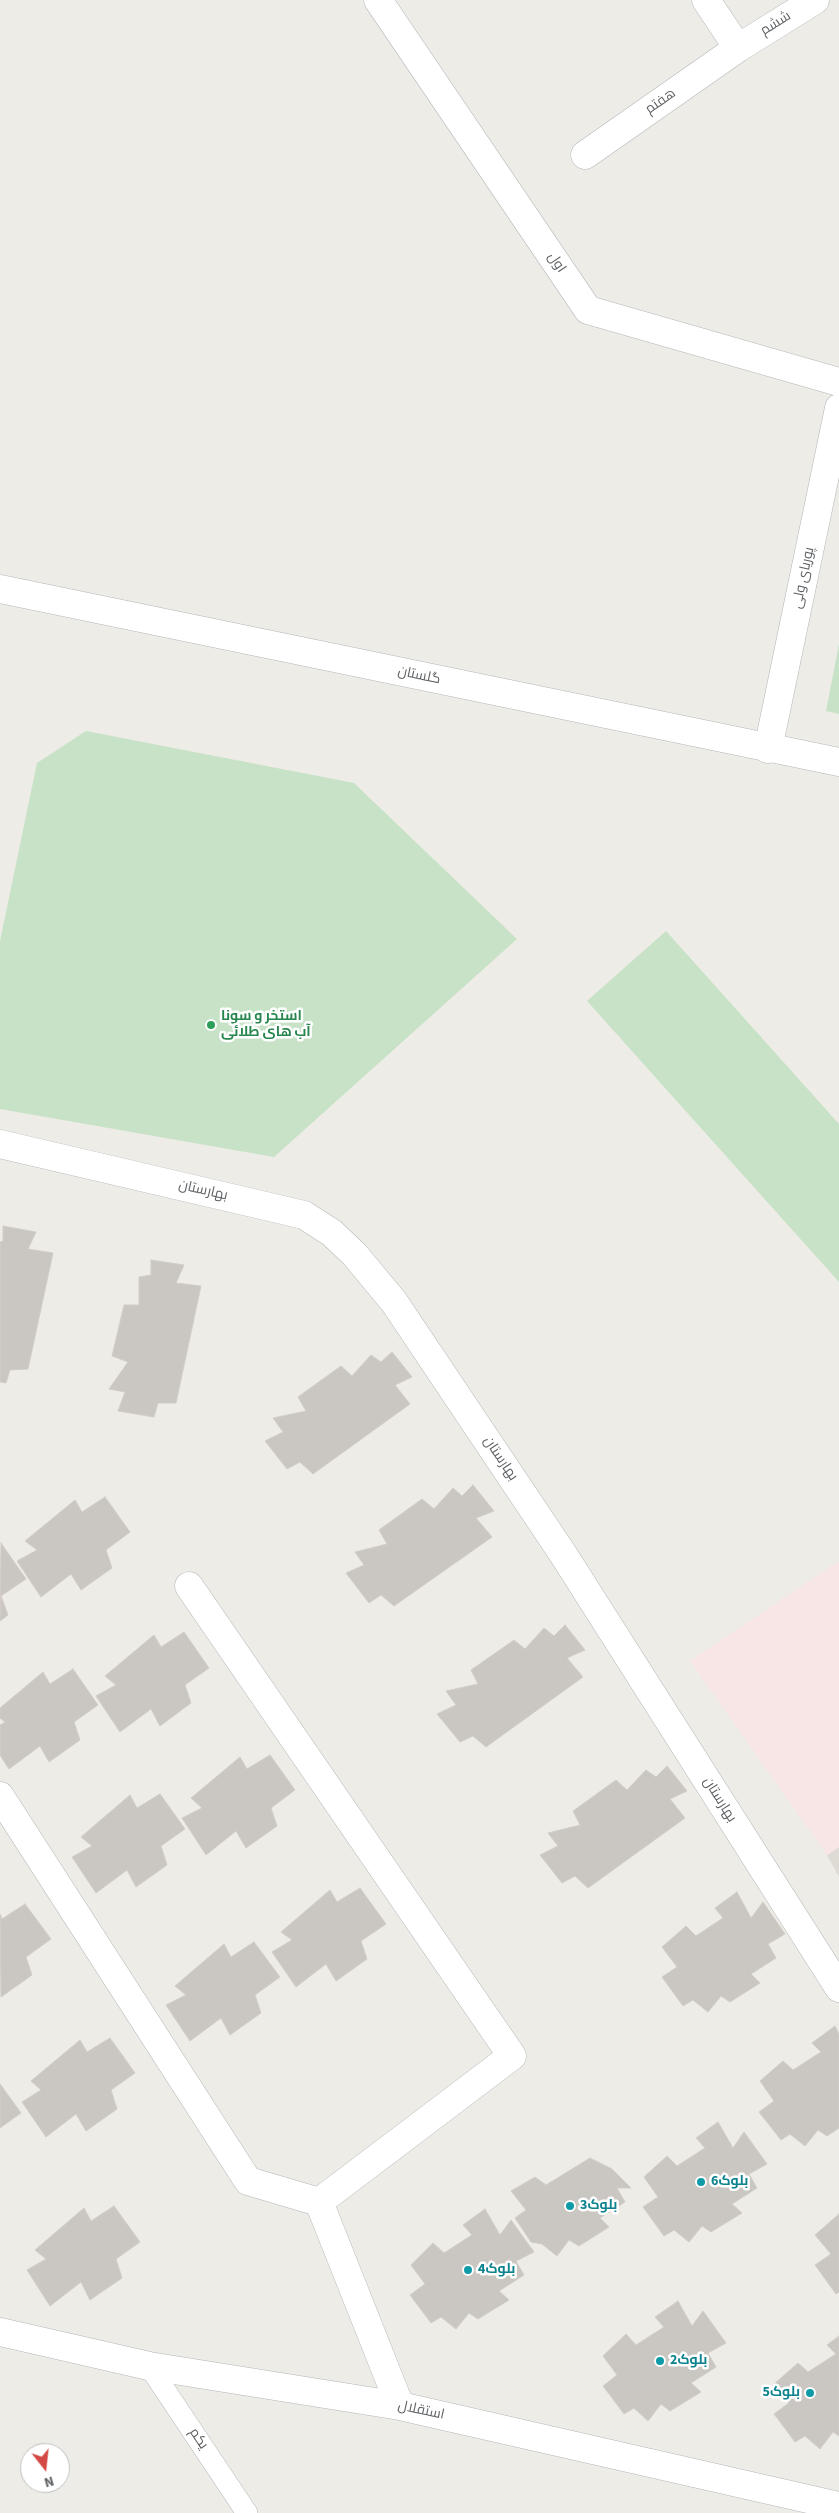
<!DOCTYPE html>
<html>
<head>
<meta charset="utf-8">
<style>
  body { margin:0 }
  #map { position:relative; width:839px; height:2513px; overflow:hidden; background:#eeece6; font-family:"Source Sans 3",sans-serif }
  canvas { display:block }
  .north { position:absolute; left:20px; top:2443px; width:50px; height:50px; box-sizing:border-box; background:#fff; border:1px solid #bfc0c1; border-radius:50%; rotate:164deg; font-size:14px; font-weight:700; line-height:20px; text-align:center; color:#5e6164 }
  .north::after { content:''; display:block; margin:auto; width:18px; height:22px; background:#d44946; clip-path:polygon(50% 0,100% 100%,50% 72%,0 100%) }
</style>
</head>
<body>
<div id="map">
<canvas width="839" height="2513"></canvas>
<div class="north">N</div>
</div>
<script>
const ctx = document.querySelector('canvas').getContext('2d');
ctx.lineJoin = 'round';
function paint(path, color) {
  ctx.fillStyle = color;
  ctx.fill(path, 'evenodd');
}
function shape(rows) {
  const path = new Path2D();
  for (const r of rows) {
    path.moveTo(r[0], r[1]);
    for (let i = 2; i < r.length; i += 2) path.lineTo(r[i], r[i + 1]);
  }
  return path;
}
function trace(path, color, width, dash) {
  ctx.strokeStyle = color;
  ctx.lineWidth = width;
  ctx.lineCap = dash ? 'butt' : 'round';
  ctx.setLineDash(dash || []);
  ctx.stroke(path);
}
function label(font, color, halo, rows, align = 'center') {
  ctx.font = font + ' "Source Sans 3",Cairo,sans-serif';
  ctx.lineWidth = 5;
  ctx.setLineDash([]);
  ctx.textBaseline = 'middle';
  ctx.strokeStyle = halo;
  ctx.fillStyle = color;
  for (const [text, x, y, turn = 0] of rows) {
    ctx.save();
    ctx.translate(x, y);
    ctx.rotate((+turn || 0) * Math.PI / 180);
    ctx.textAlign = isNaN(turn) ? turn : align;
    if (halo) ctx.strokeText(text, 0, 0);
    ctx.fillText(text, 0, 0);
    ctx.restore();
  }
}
const education = shape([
  [839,1847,839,1877,827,1855]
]);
const medical = shape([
  [839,1561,839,1847,827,1855,690,1661]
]);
const green = shape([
  [839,644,839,714,826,711],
  [86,731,354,783,517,939,274,1157,0,1109,0,941,37,763],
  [666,931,839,1124,839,1282,587,1001]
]);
const building = shape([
  [3,1226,36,1232,28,1249,53,1253,28,1369,10,1370,6,1383,0,1382,0,1242,3,1241,3,1226],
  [151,1260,184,1265,176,1283,201,1286,176,1403,158,1403,154,1417,118,1411,125,1392,109,1389,128,1362,112,1356,124,1305,139,1305,139,1277,151,1275,151,1260],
  [392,1352,412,1377,395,1385,410,1404,313,1474,300,1462,287,1469,265,1441,283,1432,273,1418,306,1411,298,1397,341,1366,352,1376,371,1355,381,1362,392,1352],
  [473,1485,494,1511,476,1518,492,1537,394,1606,381,1595,369,1603,346,1573,364,1565,355,1552,387,1544,379,1530,422,1499,434,1509,453,1488,462,1496,473,1485],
  [105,1497,130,1532,106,1550,112,1568,81,1590,71,1574,41,1597,17,1561,37,1550,25,1541,75,1500,82,1512,105,1497],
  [1,1543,26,1579,1,1596,8,1615,0,1621,1,1543],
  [565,1625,585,1650,567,1658,583,1677,486,1747,473,1736,460,1742,437,1714,456,1705,446,1691,478,1684,471,1670,514,1640,525,1649,544,1628,554,1636,565,1625],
  [184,1632,209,1668,185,1685,191,1703,160,1726,151,1709,120,1732,96,1696,116,1685,105,1676,154,1635,161,1647,184,1632],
  [73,1669,98,1705,74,1722,80,1740,49,1762,40,1746,9,1769,0,1755,0,1725,5,1722,0,1718,0,1708,43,1672,50,1684,73,1669],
  [270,1755,295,1790,271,1808,277,1826,246,1848,236,1831,206,1855,182,1818,202,1808,191,1798,240,1757,247,1769,270,1755],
  [667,1766,687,1791,670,1799,685,1818,588,1888,575,1876,562,1883,540,1855,558,1846,548,1833,580,1825,573,1811,616,1780,627,1790,646,1770,656,1777,667,1766],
  [160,1794,185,1829,161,1846,167,1865,136,1887,127,1870,96,1893,72,1857,92,1846,81,1837,130,1795,137,1808,160,1794],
  [360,1888,386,1924,361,1941,367,1959,336,1981,326,1964,296,1987,272,1952,292,1940,281,1932,330,1890,337,1902,360,1888],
  [737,1892,751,1918,763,1902,785,1934,768,1944,776,1958,751,1974,760,1983,730,2002,721,1996,708,2012,693,2000,683,2006,662,1977,677,1967,662,1947,686,1926,696,1936,723,1918,715,1908,737,1892],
  [25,1904,51,1939,26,1957,32,1975,1,1997,0,1914,2,1919,25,1904],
  [254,1942,280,1977,255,1995,261,2013,230,2035,221,2018,190,2041,166,2005,186,1995,175,1986,224,1944,231,1957,254,1942],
  [835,2026,839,2034,839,2128,827,2136,818,2130,805,2146,790,2134,781,2140,759,2112,774,2101,760,2081,783,2061,793,2070,821,2052,812,2043,835,2026],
  [110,2038,135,2073,111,2090,117,2109,86,2131,76,2114,46,2137,22,2102,41,2090,31,2081,80,2040,87,2052,110,2038],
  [0,2084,21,2113,0,2128,0,2084],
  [718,2122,733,2148,744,2132,767,2164,749,2174,757,2188,732,2204,742,2213,711,2232,702,2226,689,2242,674,2230,664,2236,643,2207,658,2197,644,2177,667,2156,677,2166,705,2148,696,2138,718,2122],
  [590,2158,612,2169,631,2188,617,2188,625,2202,600,2218,609,2227,579,2246,569,2240,557,2256,542,2244,531,2242,515,2218,526,2210,511,2191,535,2177,546,2185,590,2158],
  [114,2206,140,2242,116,2259,122,2278,90,2300,81,2282,50,2306,27,2270,46,2259,35,2250,84,2208,91,2221,114,2206],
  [485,2209,500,2235,511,2220,534,2252,516,2261,524,2275,499,2291,509,2300,478,2319,469,2313,456,2329,441,2317,431,2323,410,2295,425,2284,411,2265,433,2243,444,2253,472,2235,463,2225,485,2209],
  [839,2214,839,2292,836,2294,815,2265,831,2254,815,2235,839,2214],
  [678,2301,692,2326,703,2311,726,2343,708,2353,716,2367,691,2383,701,2392,670,2411,661,2404,648,2421,634,2408,624,2414,603,2386,617,2375,603,2356,626,2334,636,2345,664,2327,655,2317,678,2301],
  [839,2336,839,2436,833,2432,820,2449,805,2436,795,2442,774,2414,789,2403,774,2384,798,2363,808,2372,836,2354,827,2345,839,2336]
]);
const service = shape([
  [149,2366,247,2513]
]);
const minor = shape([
  [378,0,588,310,839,382],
  [706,0,738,48],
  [585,155,738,48,815,0],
  [768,749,839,408],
  [0,1144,304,1215,332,1233,355,1255,394,1302,563,1554,839,1988],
  [189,1586,512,2056,319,2202,400,2406],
  [0,1796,248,2181,319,2202],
  [0,2332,149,2366,400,2406,839,2506]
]);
const tertiary = shape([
  [0,589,839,762]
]);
const markers = [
  [211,1025,5,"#2e9e5b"],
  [701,2182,5,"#0f9aa8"],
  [570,2206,5,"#0f9aa8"],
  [468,2270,5,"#0f9aa8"],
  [660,2361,5,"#0f9aa8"],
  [810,2393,5,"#0f9aa8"]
];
const streetNames = [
  ["ششم",776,24,-32],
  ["هفتم",661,102,-35],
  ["اول",556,263,56],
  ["پوریای ولی",804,578,-78],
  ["گلستان",419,676,12],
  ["بهارستان",203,1191,13],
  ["بهارستان",500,1459,56],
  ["بهارستان",719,1800,58],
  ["استقلال",421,2411,12],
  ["یکم",198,2439,56]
];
const leisureNames = [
  ["استخر و سونا",221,1017],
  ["آب های طلائی",221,1033]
];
const cultureNames = [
  ["بلوک6",711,2182],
  ["بلوک3",580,2206],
  ["بلوک4",478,2270],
  ["بلوک2",670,2361],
  ["بلوک5",800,2393,"right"]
];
paint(education, '#dedbd4');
paint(medical, '#f8e5e5');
paint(green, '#c7e2c6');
paint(building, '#cac7c2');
trace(building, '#d2cdc5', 1);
trace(service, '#b3b6b9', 22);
trace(minor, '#b3b6b9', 29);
trace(tertiary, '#b3b6b9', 29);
trace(service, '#fff', 21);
trace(minor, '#fff', 28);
trace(tertiary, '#fff', 28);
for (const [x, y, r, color] of markers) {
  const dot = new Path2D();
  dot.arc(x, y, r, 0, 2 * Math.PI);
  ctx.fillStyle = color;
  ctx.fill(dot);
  trace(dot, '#fff', 2);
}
label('14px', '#5e6164', '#fff', streetNames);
label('bold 14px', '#27864d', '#fff', leisureNames, 'left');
label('bold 14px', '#0d838f', '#fff', cultureNames, 'left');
</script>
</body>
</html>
